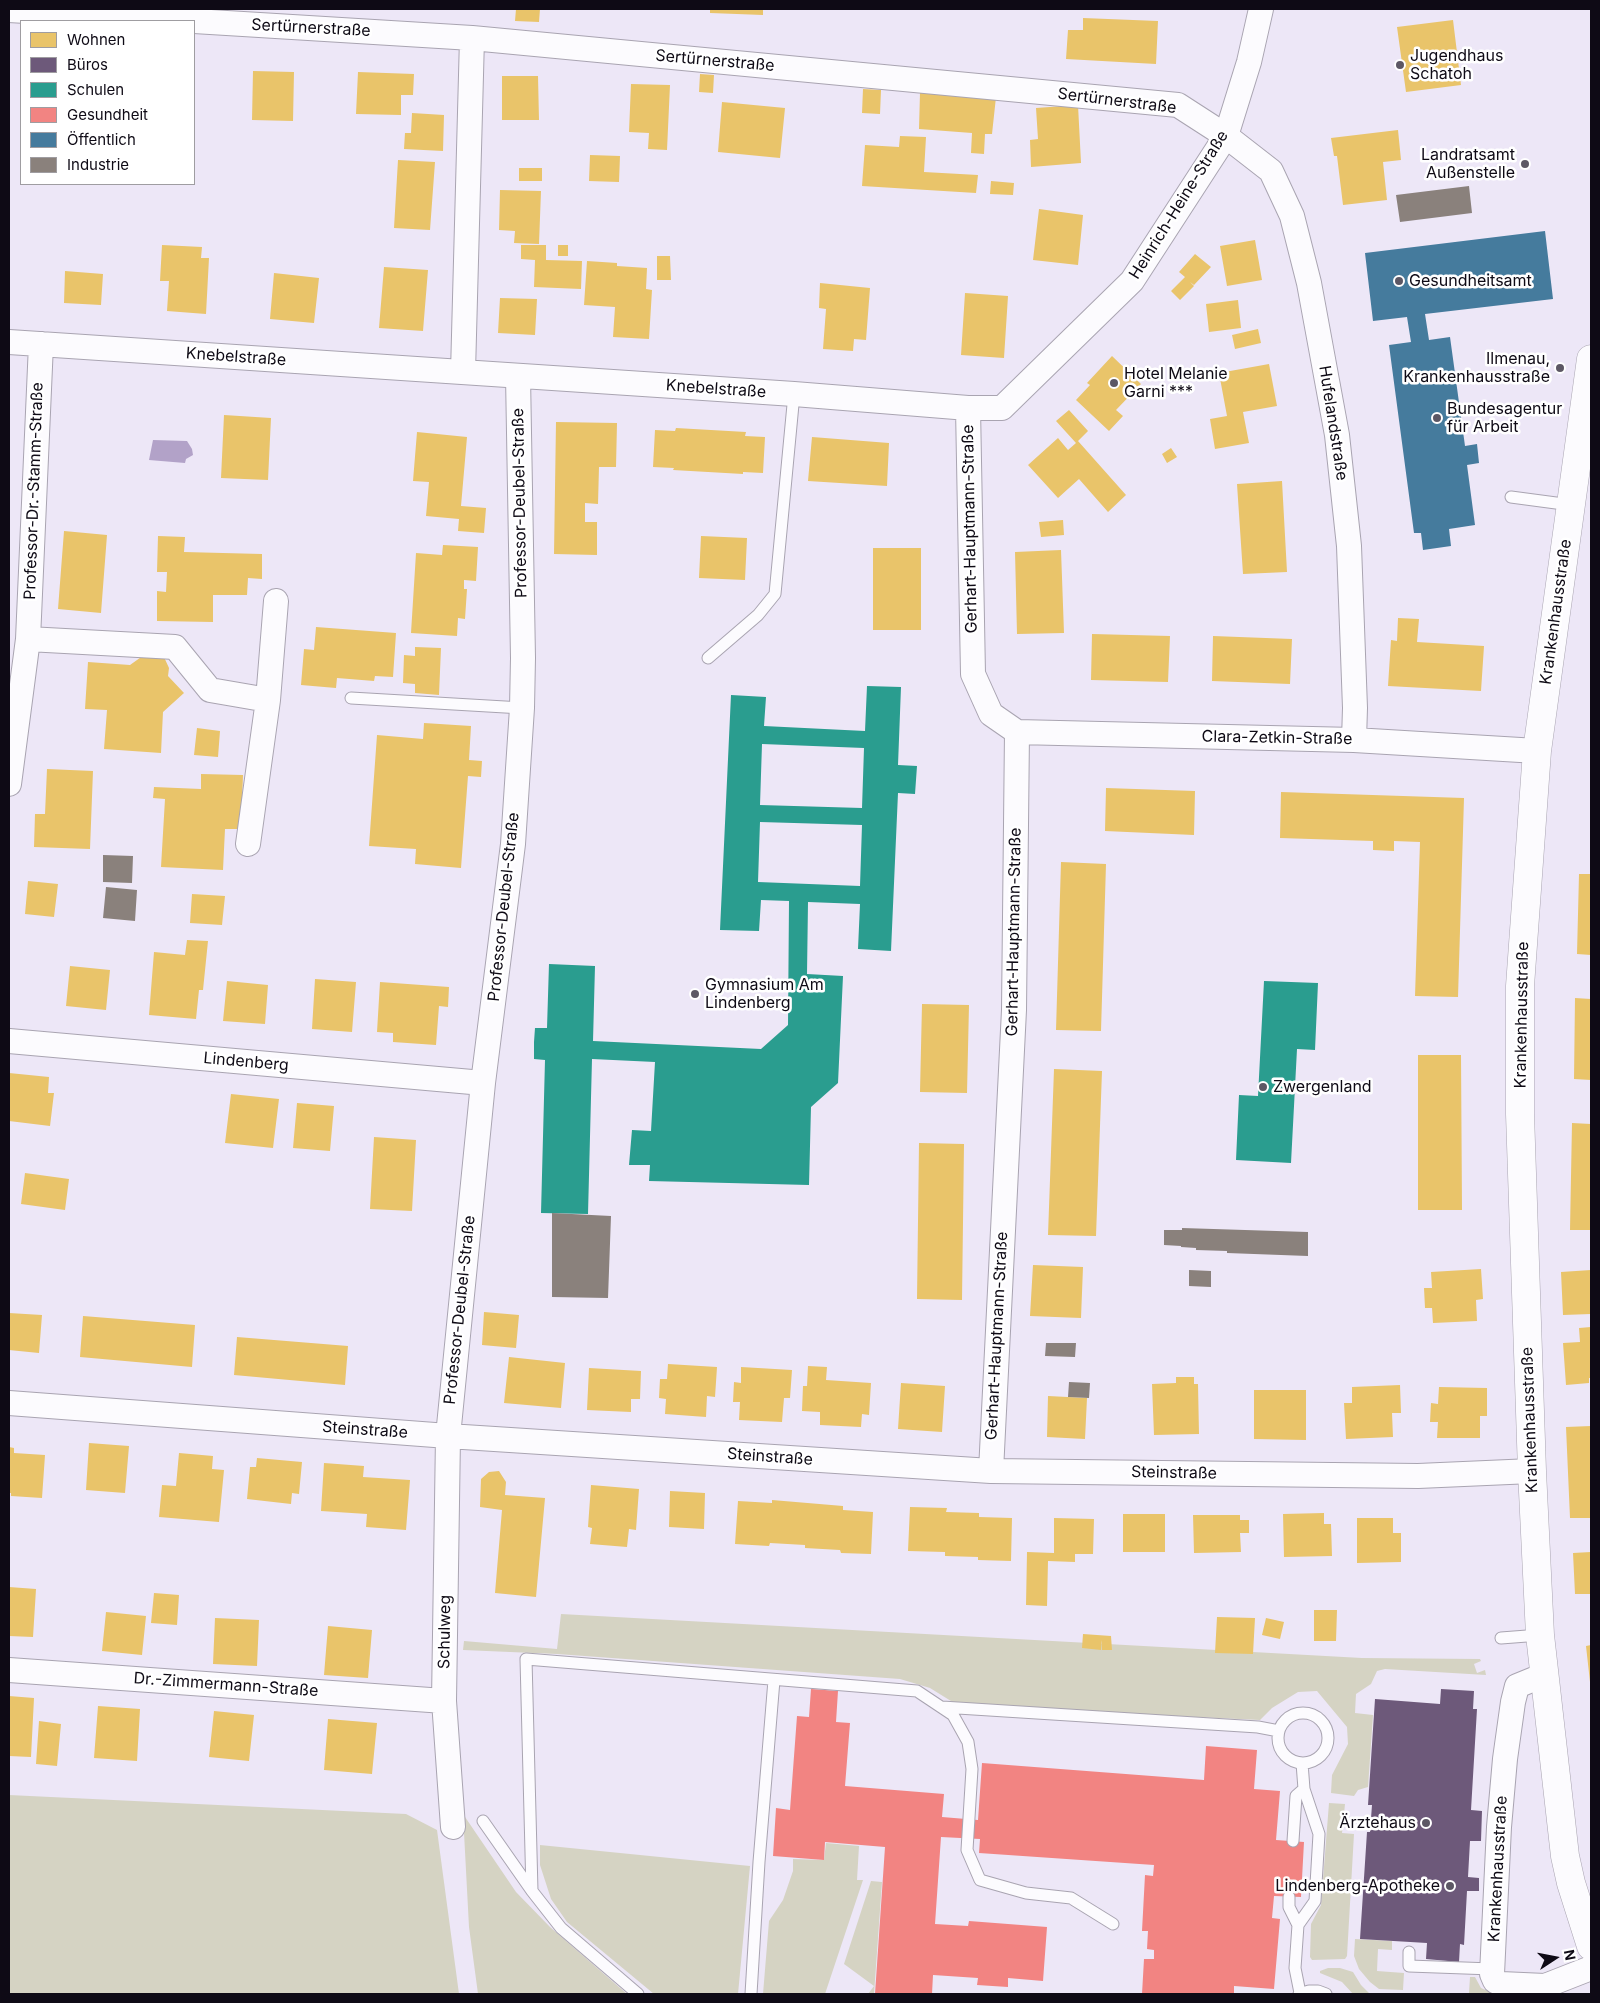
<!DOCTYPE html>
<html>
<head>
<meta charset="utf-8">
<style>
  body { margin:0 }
  #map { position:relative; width:1600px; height:2003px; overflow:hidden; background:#ede7f7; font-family:Inter,sans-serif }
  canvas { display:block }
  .frame { position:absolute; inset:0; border:10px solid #0e0a15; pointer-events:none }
  .legend { position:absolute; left:20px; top:20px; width:175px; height:165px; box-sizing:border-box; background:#fff; border:1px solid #9f9da1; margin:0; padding:6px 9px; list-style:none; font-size:15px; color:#0e0a15 }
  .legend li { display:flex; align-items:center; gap:10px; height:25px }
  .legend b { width:25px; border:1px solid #9f9da1 }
  .north { position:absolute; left:1530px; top:1933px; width:50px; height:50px; -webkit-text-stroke:4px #fff; paint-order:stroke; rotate:79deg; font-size:14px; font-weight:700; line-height:20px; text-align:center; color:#0e0a15 }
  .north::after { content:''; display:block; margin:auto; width:18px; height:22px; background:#0e0a15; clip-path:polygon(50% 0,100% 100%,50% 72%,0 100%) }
</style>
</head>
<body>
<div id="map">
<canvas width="1600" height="2003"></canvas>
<div class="frame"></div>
<ul class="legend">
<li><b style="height:14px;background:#e9c46a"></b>Wohnen</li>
<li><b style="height:14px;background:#6d597a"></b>Büros</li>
<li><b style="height:14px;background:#2a9d8f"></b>Schulen</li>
<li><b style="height:14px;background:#f28482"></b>Gesundheit</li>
<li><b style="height:14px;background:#457b9d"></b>Öffentlich</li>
<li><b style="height:14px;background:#8a817c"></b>Industrie</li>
</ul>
<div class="north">N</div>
</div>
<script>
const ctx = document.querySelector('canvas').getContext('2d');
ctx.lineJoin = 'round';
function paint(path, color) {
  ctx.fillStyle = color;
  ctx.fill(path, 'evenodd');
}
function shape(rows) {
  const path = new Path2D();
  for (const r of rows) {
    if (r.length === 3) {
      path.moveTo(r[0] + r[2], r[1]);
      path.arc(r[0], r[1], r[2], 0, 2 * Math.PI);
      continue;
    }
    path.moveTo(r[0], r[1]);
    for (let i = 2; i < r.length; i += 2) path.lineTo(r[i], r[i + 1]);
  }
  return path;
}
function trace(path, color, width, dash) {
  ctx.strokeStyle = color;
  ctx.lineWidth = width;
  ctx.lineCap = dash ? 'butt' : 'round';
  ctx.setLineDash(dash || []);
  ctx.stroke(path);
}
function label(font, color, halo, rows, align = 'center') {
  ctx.font = font + ' Inter,sans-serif';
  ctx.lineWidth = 5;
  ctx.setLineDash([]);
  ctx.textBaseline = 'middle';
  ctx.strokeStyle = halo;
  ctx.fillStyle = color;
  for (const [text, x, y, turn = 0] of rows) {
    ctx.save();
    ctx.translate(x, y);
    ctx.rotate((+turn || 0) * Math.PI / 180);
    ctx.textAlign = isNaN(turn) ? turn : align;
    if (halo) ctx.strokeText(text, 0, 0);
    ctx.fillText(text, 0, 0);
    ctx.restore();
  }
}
const green = shape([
  [561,1614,1362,1658,1480,1659,1481,1661,1474,1664,1477,1673,1485,1670,1486,1675,1385,1669,1377,1671,1371,1684,1356,1694,1355,1713,1373,1715,1368,1787,1358,1790,1354,1796,1331,1793,1332,1775,1348,1744,1347,1727,1317,1691,1298,1692,1272,1708,1260,1720,959,1706,930,1688,900,1679,557,1654,463,1650,464,1641,557,1649],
  [9,1795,406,1814,437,1830,459,1994,9,1994],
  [1329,1803,1345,1804,1342,1833,1354,1834,1347,1956,1345,1959,1312,1960,1310,1957,1311,1924,1321,1905],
  [463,1814,516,1892,550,1927,627,1994,478,1994,469,1927],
  [826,1843,859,1846,857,1880,863,1880,825,1994,763,1994,769,1921,783,1900,793,1871,793,1859,824,1860],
  [540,1845,750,1866,738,1994,654,1994,567,1922,551,1899,540,1865],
  [871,1881,882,1882,874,1994,868,1994,874,1986,844,1964],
  [1355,1939,1392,1941,1392,1950,1378,1949,1377,1971,1404,1973,1403,1990,1379,1989,1370,1982,1359,1969,1354,1956],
  [1328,1968,1340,1968,1353,1972,1361,1985,1370,1994,1353,1994,1342,1982,1320,1973,1320,1971],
  [1470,1977,1475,1977,1481,1988,1490,1992,1550,1994,1469,1993]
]);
const water = shape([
  [153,440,187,441,192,449,193,455,186,459,185,463,149,460]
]);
const homes = shape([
  [516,9,540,9,539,22,515,21],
  [710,9,763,9,763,15,710,13],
  [1083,18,1158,21,1156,64,1066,59,1068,30,1083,30],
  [1453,20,1461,85,1406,92,1397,27],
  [253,71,294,72,293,121,252,120],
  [358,72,414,74,413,95,401,95,401,115,356,114],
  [700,74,714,75,713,93,699,92],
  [502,76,538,76,539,120,502,120],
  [631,84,670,85,667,150,648,149,649,133,629,132],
  [863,89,881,90,880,114,862,113],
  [920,93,996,97,992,134,985,134,984,154,971,153,972,133,919,129],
  [722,102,785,108,780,158,718,152],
  [1078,105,1081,163,1031,167,1030,140,1038,139,1036,108],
  [412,113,444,115,443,151,404,149,405,133,411,133],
  [1398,130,1401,160,1383,162,1387,200,1343,205,1337,156,1334,156,1331,138],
  [900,136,926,137,924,172,978,175,976,193,862,186,865,145,899,147],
  [590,155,620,156,619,182,589,181],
  [398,160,435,162,430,230,394,228],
  [519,168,542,168,542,181,519,181],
  [991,181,1014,183,1013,195,990,194],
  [500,190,541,191,539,244,514,243,515,231,499,230],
  [1039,209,1083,215,1078,265,1033,260],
  [1255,240,1262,280,1227,286,1220,246],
  [162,245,202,247,201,258,209,258,206,314,167,311,169,281,160,281],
  [521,245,546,245,546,260,582,261,581,289,534,287,535,260,521,259],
  [558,245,568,245,568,256,558,256],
  [1195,254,1211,267,1194,285,1190,282,1194,286,1180,300,1171,291,1185,277,1179,272],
  [657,256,670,256,671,280,657,280],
  [587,261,617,263,617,266,647,268,646,289,652,290,649,339,613,337,615,307,584,305],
  [384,267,428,270,423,331,379,328],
  [65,271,103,274,101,305,64,303],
  [274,273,319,278,314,323,270,319],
  [820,283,870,288,866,340,854,339,853,351,823,349,826,309,819,308],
  [965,293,1008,296,1004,358,961,355],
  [500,298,537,299,535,335,498,333],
  [1238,300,1241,328,1209,332,1206,304],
  [1258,329,1261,343,1235,349,1232,335],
  [1112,356,1141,384,1116,410,1123,416,1109,431,1076,400,1090,385,1087,383],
  [1269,364,1277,406,1243,412,1249,443,1215,449,1210,419,1227,416,1219,373],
  [1069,410,1088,431,1078,441,1126,495,1108,512,1079,479,1058,498,1028,465,1058,438,1068,450,1076,443,1056,421],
  [224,415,271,418,268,480,221,478],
  [556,422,617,423,616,467,599,467,598,504,585,503,585,522,597,522,597,555,554,554],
  [676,428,746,432,745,436,765,437,763,473,743,472,743,474,673,470,674,468,653,467,655,430,675,431],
  [417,432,467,437,461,506,486,508,484,533,458,531,459,519,426,516,429,482,413,481],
  [812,437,889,443,887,486,808,481],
  [1171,448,1177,457,1167,463,1162,454],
  [1282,481,1287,572,1243,574,1237,484],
  [1063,520,1064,535,1041,537,1039,522],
  [64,531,107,535,101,613,58,609],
  [158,536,185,537,184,552,262,554,262,579,248,578,247,595,213,595,213,622,157,621,157,591,166,592,167,572,157,572],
  [701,536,747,538,745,580,699,578],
  [443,545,478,547,476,581,464,580,464,589,467,589,465,619,458,618,457,636,411,633,416,553,442,555],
  [873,548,921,548,921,630,873,630],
  [1061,550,1064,633,1017,634,1015,552],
  [1398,618,1419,619,1417,642,1484,646,1481,691,1388,686,1391,640,1397,641],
  [316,627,396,633,393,677,375,676,374,681,337,678,336,688,301,685,304,649,314,650],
  [1092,634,1170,636,1168,682,1091,680],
  [1213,636,1292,639,1290,684,1212,681],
  [415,647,441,648,439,695,415,693,415,684,403,683,404,655,415,656],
  [144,655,164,657,169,668,168,676,184,693,163,712,161,753,104,749,107,710,85,709,88,662,130,665],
  [424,723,471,726,469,760,482,761,481,777,468,776,461,868,415,864,416,849,369,846,377,735,423,739],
  [197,728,220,731,218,757,194,755],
  [47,769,93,771,90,849,34,847,35,814,45,814],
  [201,774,243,775,241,829,225,829,223,870,161,867,165,799,153,798,154,787,201,789],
  [1106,788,1195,791,1194,835,1105,831],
  [1281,792,1464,798,1458,997,1415,996,1420,842,1394,841,1394,851,1373,850,1373,841,1280,838],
  [1061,862,1106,864,1101,1031,1056,1030],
  [1579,874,1591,874,1591,955,1577,954],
  [28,881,58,884,54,917,25,914],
  [192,894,225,896,222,925,190,923],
  [187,940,208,941,203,990,199,990,196,1019,149,1015,154,952,185,955],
  [70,966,110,970,106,1010,66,1006],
  [315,979,356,982,352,1032,312,1029],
  [227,981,268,985,265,1024,223,1021],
  [380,982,449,987,448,1007,439,1006,436,1045,393,1042,393,1033,377,1032],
  [1575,998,1591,999,1591,1080,1574,1079],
  [922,1004,969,1005,967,1093,920,1092],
  [1418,1055,1461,1055,1462,1210,1418,1210],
  [1054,1069,1102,1071,1096,1236,1048,1235],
  [9,1073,49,1077,48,1093,54,1093,50,1126,9,1121],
  [231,1094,279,1099,273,1148,225,1143],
  [297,1103,334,1106,330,1151,293,1148],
  [1572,1123,1591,1124,1591,1230,1570,1230],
  [374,1137,416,1140,412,1211,370,1209],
  [919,1143,964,1144,962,1300,917,1299],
  [25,1173,69,1179,65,1210,21,1204],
  [1033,1265,1083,1267,1081,1318,1030,1316],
  [1481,1269,1483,1299,1476,1300,1477,1321,1433,1323,1432,1308,1425,1308,1424,1288,1432,1288,1431,1272],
  [1591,1270,1591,1314,1563,1315,1561,1272],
  [484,1312,519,1315,516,1348,482,1345],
  [9,1313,42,1315,39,1353,9,1350],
  [83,1316,195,1325,192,1367,80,1357],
  [1591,1327,1591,1378,1589,1378,1589,1383,1566,1385,1563,1343,1580,1342,1579,1328],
  [237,1337,348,1346,345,1385,234,1375],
  [509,1357,565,1363,561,1408,504,1403],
  [668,1364,717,1367,715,1397,707,1396,706,1417,665,1414,666,1399,659,1398,660,1379,667,1379],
  [808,1366,827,1367,826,1380,871,1383,869,1415,862,1414,861,1427,820,1425,820,1412,802,1411,803,1386,807,1386],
  [741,1367,792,1370,790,1398,784,1398,782,1422,739,1420,740,1402,733,1402,734,1382,741,1383],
  [589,1368,641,1371,640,1399,631,1399,631,1412,587,1410],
  [1176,1377,1194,1377,1194,1384,1198,1384,1199,1434,1154,1435,1152,1384,1176,1383],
  [901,1383,945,1386,942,1432,898,1429],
  [1400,1385,1401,1413,1392,1413,1393,1437,1346,1439,1344,1403,1352,1403,1352,1387],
  [1439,1387,1487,1388,1487,1416,1480,1416,1480,1438,1437,1438,1438,1422,1430,1422,1431,1403,1438,1404],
  [1254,1390,1306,1390,1306,1440,1254,1439],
  [1048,1396,1087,1398,1085,1439,1047,1437],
  [1591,1426,1591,1518,1570,1518,1566,1427],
  [89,1443,129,1446,125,1493,86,1490],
  [9,1447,14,1448,14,1453,45,1455,42,1498,11,1496,11,1493,9,1493],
  [179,1453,213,1456,212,1469,224,1470,219,1522,159,1517,162,1485,176,1486],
  [257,1458,302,1462,299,1494,292,1493,291,1504,247,1499,250,1467,256,1467],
  [324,1463,364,1466,363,1477,410,1480,406,1530,366,1527,367,1514,321,1511],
  [499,1471,506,1482,505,1495,545,1498,536,1597,495,1593,502,1510,480,1507,481,1479,489,1472],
  [591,1485,639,1489,636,1530,629,1529,627,1547,590,1544,592,1528,588,1527],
  [670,1491,705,1493,704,1529,669,1527],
  [772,1500,843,1506,843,1510,873,1512,871,1554,841,1553,840,1550,805,1548,805,1545,770,1543,769,1546,735,1544,738,1501,772,1503],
  [910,1507,947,1508,946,1512,979,1513,979,1517,1012,1518,1011,1561,978,1560,978,1557,945,1556,945,1552,908,1551],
  [1324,1513,1324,1524,1331,1524,1332,1556,1284,1557,1283,1514],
  [1123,1514,1165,1514,1165,1552,1123,1552],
  [1193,1515,1240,1515,1240,1520,1249,1520,1249,1533,1240,1533,1241,1552,1194,1553],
  [1054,1518,1094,1519,1093,1554,1075,1554,1075,1562,1048,1561,1047,1606,1026,1605,1027,1552,1054,1553],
  [1357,1518,1393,1518,1393,1533,1401,1533,1401,1562,1357,1563],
  [1591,1552,1591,1594,1575,1594,1573,1553],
  [9,1587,36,1589,33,1637,9,1636],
  [154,1593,179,1595,177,1625,151,1623],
  [1314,1610,1337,1610,1336,1641,1314,1641],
  [106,1612,146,1616,142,1655,102,1651],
  [1217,1617,1255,1618,1253,1654,1215,1653],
  [215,1618,259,1620,257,1666,213,1664],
  [1266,1618,1284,1622,1280,1639,1262,1635],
  [328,1626,372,1630,368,1678,324,1675],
  [1083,1634,1111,1636,1112,1650,1102,1650,1102,1640,1101,1650,1082,1648],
  [1591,1645,1591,1682,1590,1682,1586,1646],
  [9,1696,34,1698,31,1757,9,1756],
  [98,1706,140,1709,137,1761,94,1758],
  [214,1711,254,1715,249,1761,209,1757],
  [328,1719,377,1723,372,1774,324,1770],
  [39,1721,61,1724,57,1766,36,1764]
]);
const offices = shape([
  [1441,1689,1474,1691,1473,1709,1477,1709,1471,1810,1482,1811,1481,1841,1470,1841,1468,1877,1479,1878,1479,1891,1467,1891,1464,1945,1460,1944,1459,1962,1426,1959,1427,1943,1360,1939,1367,1832,1370,1832,1372,1805,1368,1805,1375,1699,1440,1704]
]);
const schools = shape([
  [867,686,901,687,898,765,917,766,915,794,898,793,891,951,858,949,860,904,808,902,807,974,843,976,838,1083,811,1107,809,1185,649,1181,650,1165,629,1165,632,1130,651,1131,655,1062,592,1059,588,1214,541,1213,545,1060,534,1059,534,1042,535,1028,547,1028,549,964,595,966,593,1041,761,1049,788,1025,789,901,761,900,759,931,720,930,731,695,766,697,764,726,865,731],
  [762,744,864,748,862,808,760,805],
  [760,822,862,825,860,886,758,882],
  [1264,981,1318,983,1315,1050,1297,1049,1291,1163,1236,1160,1239,1095,1258,1096]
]);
const health = shape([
  [811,1689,838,1691,836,1722,850,1723,845,1786,944,1794,942,1817,978,1820,982,1763,1204,1780,1206,1746,1257,1750,1254,1789,1280,1791,1276,1840,1304,1842,1301,1897,1274,1896,1272,1918,1280,1919,1274,1989,1234,1986,1234,1994,1142,1994,1144,1959,1154,1959,1154,1950,1147,1949,1148,1931,1142,1931,1145,1875,1153,1876,1154,1865,979,1853,980,1839,941,1837,935,1924,968,1926,969,1921,1047,1927,1043,1981,1008,1978,1008,1987,977,1985,978,1978,933,1975,932,1994,875,1994,885,1847,825,1842,824,1860,773,1856,776,1808,790,1810,797,1716,809,1717]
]);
const public = shape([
  [1545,231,1553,299,1425,314,1429,340,1450,337,1465,446,1477,444,1479,463,1467,465,1475,525,1449,529,1451,546,1423,550,1421,533,1414,533,1389,345,1411,342,1407,317,1373,321,1365,253]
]);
const industry = shape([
  [1469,186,1472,213,1400,222,1396,195],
  [103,855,133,856,132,883,103,882],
  [106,887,137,890,135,921,103,918],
  [552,1213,611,1216,608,1298,552,1297],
  [1182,1228,1308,1232,1308,1256,1227,1253,1227,1251,1196,1250,1196,1248,1181,1247,1181,1246,1164,1245,1164,1230,1182,1230],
  [1189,1270,1211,1271,1211,1287,1189,1286],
  [1046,1343,1076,1343,1075,1357,1045,1356],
  [1069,1382,1090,1383,1089,1398,1068,1397]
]);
const lane = shape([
  [1511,497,1571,505],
  [708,658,758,615,775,594,794,394],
  [351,698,522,708],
  [1501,1638,1540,1635],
  [942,1707,1258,1727,1279,1731],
  [1303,1738,25],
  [483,1821,532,1891,561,1928,638,1994],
  [1293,1841,1296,1796,1304,1789],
  [532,1891,526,1659,917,1691,953,1715,968,1742,972,1769,967,1850,980,1880,1026,1893,1071,1898,1113,1924],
  [1289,1897,1289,1907,1298,1925],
  [1409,1952,1409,1966,1492,1969],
  [1300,1993,1295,1968,1298,1925,1315,1901,1319,1834,1304,1789,1302,1763],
  [751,1994,759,1862,774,1680],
  [1299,1994,1309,1991,1318,1991,1326,1994]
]);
const street = shape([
  [9,10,192,21],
  [194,21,472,38,1178,105,1226,136,1271,171,1292,216,1309,283,1337,435,1349,546,1355,708,1354,740],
  [9,342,794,394,968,408,1002,408,1132,281,1226,136,1249,62,1261,9],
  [463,372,472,38],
  [968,408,973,674,991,714,1017,732,1014,1010,991,1471],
  [28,639,175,647,210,690,268,700,248,844],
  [268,700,276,601],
  [1017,732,1354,740,1537,751],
  [9,784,28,639,41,344],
  [9,1041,483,1083],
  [9,1403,448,1436,991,1471,1418,1476,1532,1471],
  [9,1670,444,1701],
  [1544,1675,1517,1686,1513,1702,1505,1759,1499,1827,1492,1974,1495,1981,1501,1984,1545,1986,1591,1968],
  [453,1827,444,1701,448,1436,483,1083,513,844,522,708,523,658,518,376]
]);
const secondary = shape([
  [1591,359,1537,751,1520,986,1520,1114,1532,1471,1540,1635,1565,1856,1571,1883,1591,1946]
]);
const markers = [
  [1400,65,5,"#5c5764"],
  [1525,164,5,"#5c5764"],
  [1399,281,5,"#5c5764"],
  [1560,368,5,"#5c5764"],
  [1114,383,5,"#5c5764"],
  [1437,418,5,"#5c5764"],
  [695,994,5,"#5c5764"],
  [1263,1087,5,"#5c5764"],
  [1426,1823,5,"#5c5764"],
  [1450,1886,5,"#5c5764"]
];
const streetNames = [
  ["Sertürnerstraße",311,28,3],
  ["Sertürnerstraße",715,61,5],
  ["Sertürnerstraße",1117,101,7],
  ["Heinrich-Heine-Straße",1179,205,-58],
  ["Knebelstraße",236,357,4],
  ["Knebelstraße",716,389,4],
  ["Hufelandstraße",1333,423,81],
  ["Professor-Dr.-Stamm-Straße",34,491,-88],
  ["Professor-Deubel-Straße",520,503,-91],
  ["Gerhart-Hauptmann-Straße",970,529,-91],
  ["Krankenhausstraße",1556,612,-82],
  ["Clara-Zetkin-Straße",1277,738,1],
  ["Professor-Deubel-Straße",504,907,-84],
  ["Gerhart-Hauptmann-Straße",1014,932,-89],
  ["Krankenhausstraße",1522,1015,-89],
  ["Lindenberg",246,1062,5],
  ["Professor-Deubel-Straße",460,1310,-84],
  ["Gerhart-Hauptmann-Straße",997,1336,-87],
  ["Krankenhausstraße",1530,1420,-92],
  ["Steinstraße",365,1430,4],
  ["Steinstraße",770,1457,4],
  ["Steinstraße",1174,1473,1],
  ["Schulweg",445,1632,-89],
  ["Dr.-Zimmermann-Straße",226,1685,4],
  ["Krankenhausstraße",1498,1869,-87]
];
const poiNames = [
  ["Jugendhaus",1410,56],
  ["Schatoh",1410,74],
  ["Landratsamt",1515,155,"right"],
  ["Außenstelle",1515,173,"right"],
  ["Gesundheitsamt",1409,281],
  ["Ilmenau,",1550,359,"right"],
  ["Krankenhausstraße",1550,377,"right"],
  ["Hotel Melanie",1124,374],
  ["Garni ***",1124,392],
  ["Bundesagentur",1447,409],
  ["für Arbeit",1447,427],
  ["Gymnasium Am",705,985],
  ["Lindenberg",705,1003],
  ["Zwergenland",1273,1087],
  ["Ärztehaus",1416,1823,"right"],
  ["Lindenberg-Apotheke",1440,1886,"right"]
];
paint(green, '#d5d3c3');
paint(water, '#b2a2c8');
paint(homes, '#e9c46a');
paint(offices, '#6d597a');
paint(schools, '#2a9d8f');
paint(health, '#f28482');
paint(public, '#457b9d');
paint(industry, '#8a817c');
trace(lane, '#a9a4b1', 13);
trace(street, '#a9a4b1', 26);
trace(secondary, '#a9a4b1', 29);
trace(lane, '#fcfbfe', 11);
trace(street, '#fcfbfe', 24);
trace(secondary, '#fcfbfe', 28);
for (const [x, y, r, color] of markers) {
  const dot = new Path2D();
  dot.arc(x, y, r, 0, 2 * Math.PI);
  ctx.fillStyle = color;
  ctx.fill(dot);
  trace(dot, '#fff', 2);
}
label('16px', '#0e0a15', '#fff', streetNames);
label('16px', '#0e0a15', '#fff', poiNames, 'left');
</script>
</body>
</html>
